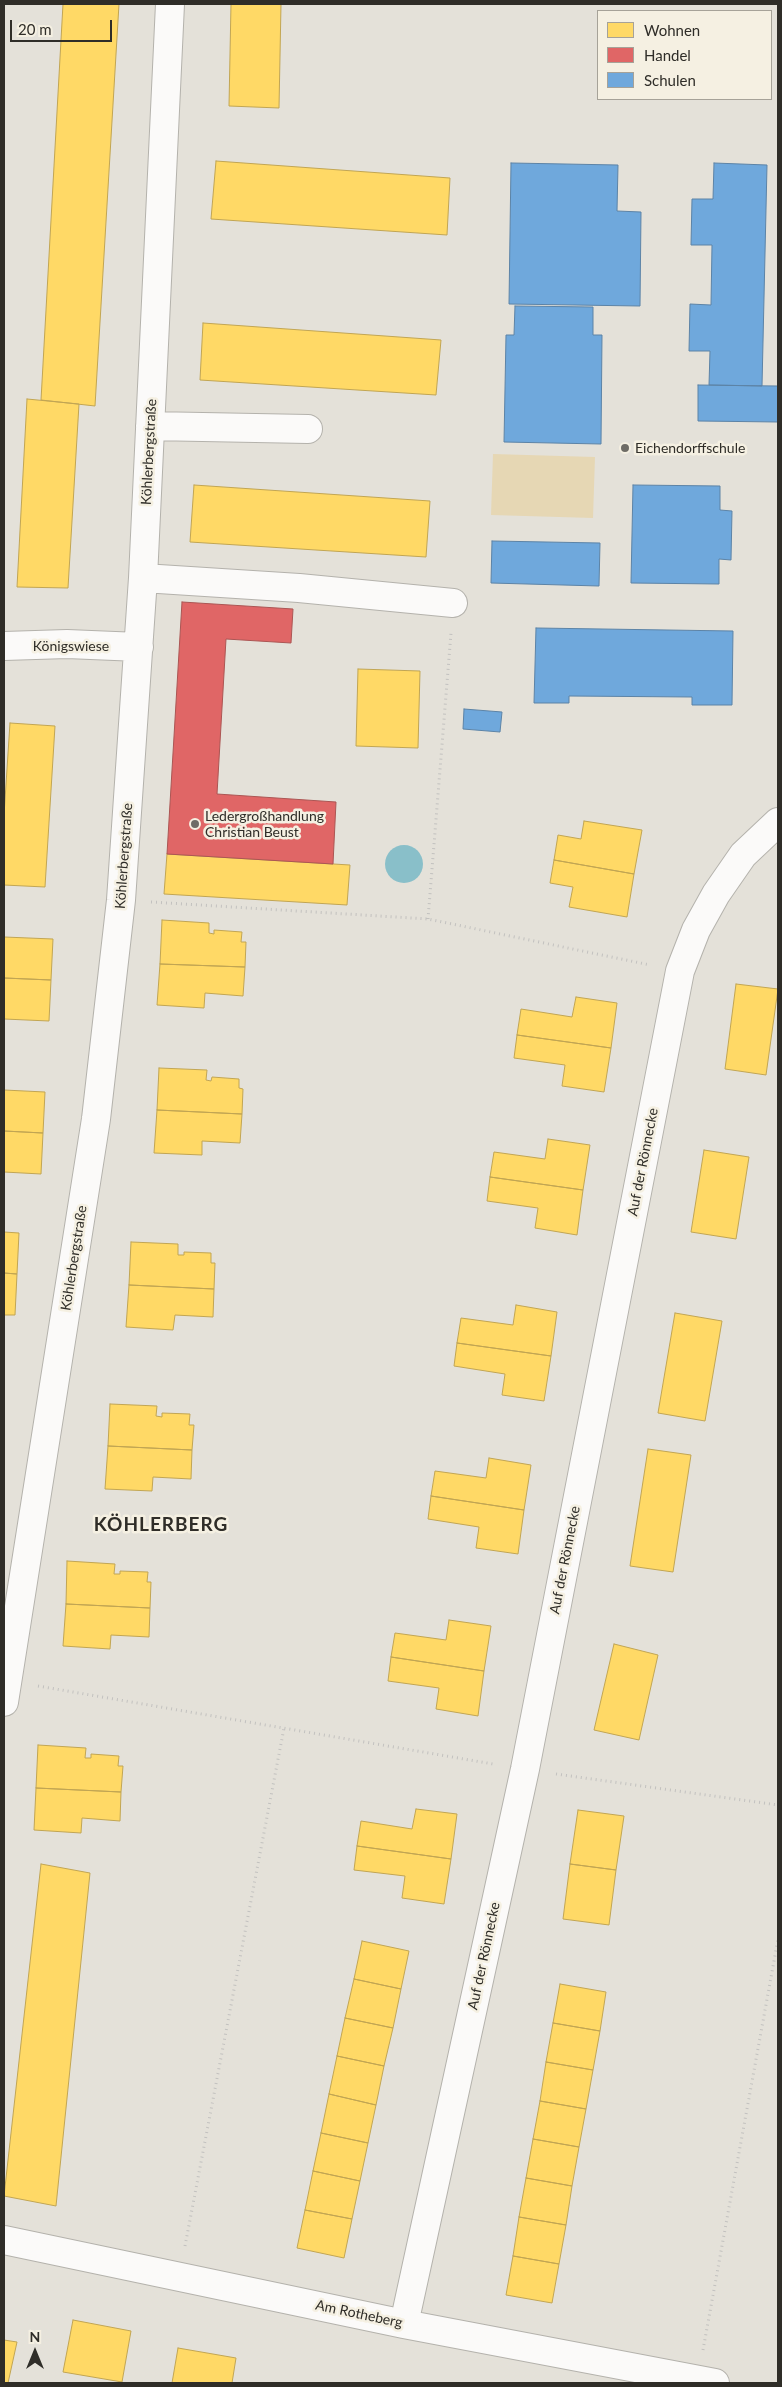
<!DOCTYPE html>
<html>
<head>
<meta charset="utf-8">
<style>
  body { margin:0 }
  #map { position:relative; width:782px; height:2387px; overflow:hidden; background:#e4e1d9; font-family:Lato,sans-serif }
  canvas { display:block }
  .frame { position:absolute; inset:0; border:5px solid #2f2d28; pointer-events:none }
  .legend { position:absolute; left:597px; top:10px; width:175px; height:90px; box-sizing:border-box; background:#f5f0e2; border:1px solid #a6a298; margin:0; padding:6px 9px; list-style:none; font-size:15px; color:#2f2d28 }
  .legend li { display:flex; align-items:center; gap:10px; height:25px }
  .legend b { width:25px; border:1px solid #a6a298 }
  .north { position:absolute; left:10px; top:2327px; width:50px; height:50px; -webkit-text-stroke:4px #f5f0e2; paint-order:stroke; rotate:0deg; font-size:14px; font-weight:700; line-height:20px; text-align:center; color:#2f2d28 }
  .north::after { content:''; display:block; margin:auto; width:18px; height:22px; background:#2f2d28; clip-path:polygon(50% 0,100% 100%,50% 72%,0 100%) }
  .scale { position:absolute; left:10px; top:20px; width:102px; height:22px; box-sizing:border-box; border:2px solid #2f2d28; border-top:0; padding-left:6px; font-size:15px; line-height:18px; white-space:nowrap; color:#2f2d28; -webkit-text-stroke:4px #f5f0e2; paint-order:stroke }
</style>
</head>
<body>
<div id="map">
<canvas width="782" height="2387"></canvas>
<div class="frame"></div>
<ul class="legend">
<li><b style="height:14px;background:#ffd966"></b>Wohnen</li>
<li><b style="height:14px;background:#e06666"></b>Handel</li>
<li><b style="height:14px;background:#6fa8dc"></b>Schulen</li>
</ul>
<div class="north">N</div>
<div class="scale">20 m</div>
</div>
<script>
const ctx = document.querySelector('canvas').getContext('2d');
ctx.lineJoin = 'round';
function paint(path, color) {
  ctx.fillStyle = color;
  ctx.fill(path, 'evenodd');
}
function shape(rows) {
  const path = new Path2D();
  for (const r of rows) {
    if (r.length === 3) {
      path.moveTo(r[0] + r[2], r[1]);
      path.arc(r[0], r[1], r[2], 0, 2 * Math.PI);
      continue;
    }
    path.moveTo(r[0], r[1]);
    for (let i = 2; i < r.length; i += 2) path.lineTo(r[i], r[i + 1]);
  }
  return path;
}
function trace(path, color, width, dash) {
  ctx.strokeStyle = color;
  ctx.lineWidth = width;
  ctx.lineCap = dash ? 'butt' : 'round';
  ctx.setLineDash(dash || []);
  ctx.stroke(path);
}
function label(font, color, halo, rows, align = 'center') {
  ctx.font = font + ' Lato,sans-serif';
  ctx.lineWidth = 5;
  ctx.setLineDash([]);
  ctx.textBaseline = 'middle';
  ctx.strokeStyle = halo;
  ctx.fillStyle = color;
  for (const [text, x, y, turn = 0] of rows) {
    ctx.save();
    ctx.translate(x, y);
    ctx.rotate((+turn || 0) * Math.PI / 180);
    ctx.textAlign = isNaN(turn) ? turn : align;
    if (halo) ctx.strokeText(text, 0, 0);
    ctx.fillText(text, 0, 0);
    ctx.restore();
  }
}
const green = shape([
  [493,454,595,457,593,518,491,515]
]);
const water = shape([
  [404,864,19]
]);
const homes = shape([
  [63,4,119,4,95,406,41,400,63,4],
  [231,4,281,4,279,108,229,106,231,4],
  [216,161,450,178,447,235,211,219,216,161],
  [203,323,441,340,436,395,200,380,203,323],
  [27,399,79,404,68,588,17,587,27,399],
  [194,485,430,501,426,557,190,542,194,485],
  [358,669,420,671,418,748,356,746,358,669],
  [10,723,55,726,45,887,4,885,4,815,10,723],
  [584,821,642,830,634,874,554,860,558,835,581,839,584,821],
  [167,854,350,865,347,905,164,894,167,854],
  [554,860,634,874,627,917,569,907,573,887,550,883,554,860],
  [162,920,209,923,209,933,214,934,214,930,242,932,241,942,246,942,245,967,160,964,162,920],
  [4,937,53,939,51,980,4,978,4,937],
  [160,964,245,967,243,996,205,993,204,1008,157,1005,160,964],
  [4,978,51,980,49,1021,4,1019,4,978],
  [736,984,778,989,766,1075,725,1069,736,984],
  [576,997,617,1003,611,1048,517,1035,521,1009,572,1017,576,997],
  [517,1035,611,1048,604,1092,562,1086,565,1065,514,1058,517,1035],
  [159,1068,207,1070,206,1080,211,1081,212,1077,239,1079,239,1088,243,1089,242,1114,157,1110,159,1068],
  [4,1090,45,1092,43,1133,4,1131,4,1090],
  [157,1110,242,1114,240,1143,202,1141,202,1155,154,1153,157,1110],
  [4,1131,43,1133,41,1174,4,1172,4,1131],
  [548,1139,590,1145,583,1190,490,1177,494,1152,545,1159,548,1139],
  [704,1150,749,1157,736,1239,691,1232,704,1150],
  [490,1177,583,1190,577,1235,535,1228,538,1208,487,1201,490,1177],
  [4,1232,19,1233,17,1274,4,1273,4,1232],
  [131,1242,178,1244,178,1255,184,1255,184,1252,211,1253,211,1263,215,1263,214,1289,129,1285,131,1242],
  [4,1273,17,1274,15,1315,4,1315,4,1273],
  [129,1285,214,1289,213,1317,175,1315,173,1330,126,1327,129,1285],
  [516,1305,557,1312,551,1356,457,1343,461,1318,513,1325,516,1305],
  [675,1313,722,1321,705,1421,658,1413,675,1313],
  [457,1343,551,1356,544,1401,502,1395,505,1374,454,1366,457,1343],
  [110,1404,157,1406,156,1416,162,1417,162,1413,190,1414,189,1425,194,1425,192,1450,108,1446,110,1404],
  [108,1446,192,1450,191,1479,153,1477,152,1491,105,1489,108,1446],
  [648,1449,691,1455,673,1572,630,1566,648,1449],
  [489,1458,531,1465,524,1510,431,1496,435,1471,486,1478,489,1458],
  [431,1496,524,1510,518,1554,476,1548,479,1527,428,1519,431,1496],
  [67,1561,115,1564,114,1574,120,1574,120,1571,148,1572,147,1582,151,1582,150,1608,66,1604,67,1561],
  [66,1604,150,1608,149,1637,111,1635,110,1649,63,1646,66,1604],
  [449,1620,491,1626,484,1671,391,1657,395,1633,446,1640,449,1620],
  [614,1644,658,1655,639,1740,594,1730,614,1644],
  [391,1657,484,1671,478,1716,436,1709,439,1688,388,1681,391,1657],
  [38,1745,86,1748,85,1758,91,1758,91,1754,119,1756,118,1766,123,1766,121,1792,36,1788,38,1745],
  [36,1788,121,1792,120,1821,82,1818,81,1833,34,1830,36,1788],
  [416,1809,457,1814,451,1859,357,1846,361,1821,412,1829,416,1809],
  [578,1810,624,1816,616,1870,570,1864,578,1810],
  [357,1846,451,1859,444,1904,402,1898,405,1876,354,1870,357,1846],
  [41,1864,90,1873,56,2206,4,2196,41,1864],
  [570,1864,616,1870,609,1925,563,1919,570,1864],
  [362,1941,409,1951,401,1989,354,1979,362,1941],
  [354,1979,401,1989,393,2028,345,2018,354,1979],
  [560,1984,606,1992,600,2031,553,2023,560,1984],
  [345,2018,393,2028,384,2066,337,2056,345,2018],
  [553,2023,600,2031,593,2070,546,2062,553,2023],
  [337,2056,384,2066,376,2105,329,2094,337,2056],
  [546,2062,593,2070,586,2109,540,2101,546,2062],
  [329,2094,376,2105,368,2143,321,2133,329,2094],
  [540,2101,586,2109,579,2147,533,2139,540,2101],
  [321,2133,368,2143,360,2181,313,2171,321,2133],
  [533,2139,579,2147,572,2186,526,2178,533,2139],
  [313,2171,360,2181,352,2219,305,2210,313,2171],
  [526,2178,572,2186,566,2225,519,2217,526,2178],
  [305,2210,352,2219,344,2258,297,2248,305,2210],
  [519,2217,566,2225,559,2264,513,2256,519,2217],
  [513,2256,559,2264,552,2303,506,2295,513,2256],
  [73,2320,131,2331,122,2382,63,2372,73,2320],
  [4,2340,17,2342,8,2383,4,2383,4,2340],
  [178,2348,236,2358,232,2383,172,2383,178,2348]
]);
const shops = shape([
  [182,602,293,609,291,643,226,639,217,794,336,802,333,864,167,854,182,602]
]);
const schools = shape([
  [511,163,618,165,617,211,641,212,640,306,509,304,511,163],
  [714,163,767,165,762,386,709,385,710,351,689,351,690,304,711,305,712,245,691,245,692,199,713,199,714,163],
  [515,306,593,307,593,335,602,335,601,444,504,442,506,335,514,335,515,306],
  [698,385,778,386,778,422,698,421,698,385],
  [633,485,720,486,720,510,732,511,731,560,719,559,719,584,631,583,633,485],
  [492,541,600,543,599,586,491,583,492,541],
  [536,628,733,631,732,705,692,705,692,697,569,696,569,703,534,703,536,628],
  [464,709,502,712,500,732,463,729,464,709]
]);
const path = shape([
  [151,902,428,919,650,965],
  [428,919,451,633],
  [38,1686,493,1764],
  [556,1774,778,1805],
  [185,2246,284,1728],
  [703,2350,778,1939]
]);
const minor = shape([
  [150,426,308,429],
  [143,578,299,588,453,603],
  [4,646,67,644,139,647],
  [4,1702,96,1119,121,900,143,578,170,4],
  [4,2240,404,2324,715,2383],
  [404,2324,525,1769,680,971,696,930,716,894,743,855,778,822]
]);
const markers = [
  [625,448,5,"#6e6c66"],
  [195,824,5,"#6e6c66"]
];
const poiNames = [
  ["Eichendorffschule",635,448],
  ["Ledergroßhandlung",205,816],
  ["Christian Beust",205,832]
];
const streetNames = [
  ["Köhlerbergstraße",149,452,-87],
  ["Königswiese",71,646],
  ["Köhlerbergstraße",124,856,-86],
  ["Auf der Rönnecke",643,1162,-79],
  ["Köhlerbergstraße",74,1258,-81],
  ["Auf der Rönnecke",565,1560,-79],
  ["Auf der Rönnecke",484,1956,-78],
  ["Am Rotheberg",359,2314,12]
];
const districtNames = [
  ["KÖHLERBERG",161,1525]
];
paint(green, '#e6d7b4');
paint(water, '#89bfc9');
paint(homes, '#ffd966');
trace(homes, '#c1a553', 1);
paint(shops, '#e06666');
trace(shops, '#ab5553', 1);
paint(schools, '#6fa8dc');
trace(schools, '#5c83a6', 1);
trace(minor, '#b4b2ac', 30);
trace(path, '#c2c1bf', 3, [1, 4]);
trace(minor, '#fbfaf9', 28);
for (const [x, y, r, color] of markers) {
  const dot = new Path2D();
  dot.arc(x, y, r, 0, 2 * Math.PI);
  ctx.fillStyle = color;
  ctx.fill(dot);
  trace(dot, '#f5f0e2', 2);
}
label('14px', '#2f2d28', '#f5f0e2', poiNames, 'left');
label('14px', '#2f2d28', '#f5f0e2', streetNames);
ctx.letterSpacing = '1px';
label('bold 19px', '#2f2d28', '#f5f0e2', districtNames);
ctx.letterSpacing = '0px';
</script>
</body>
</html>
